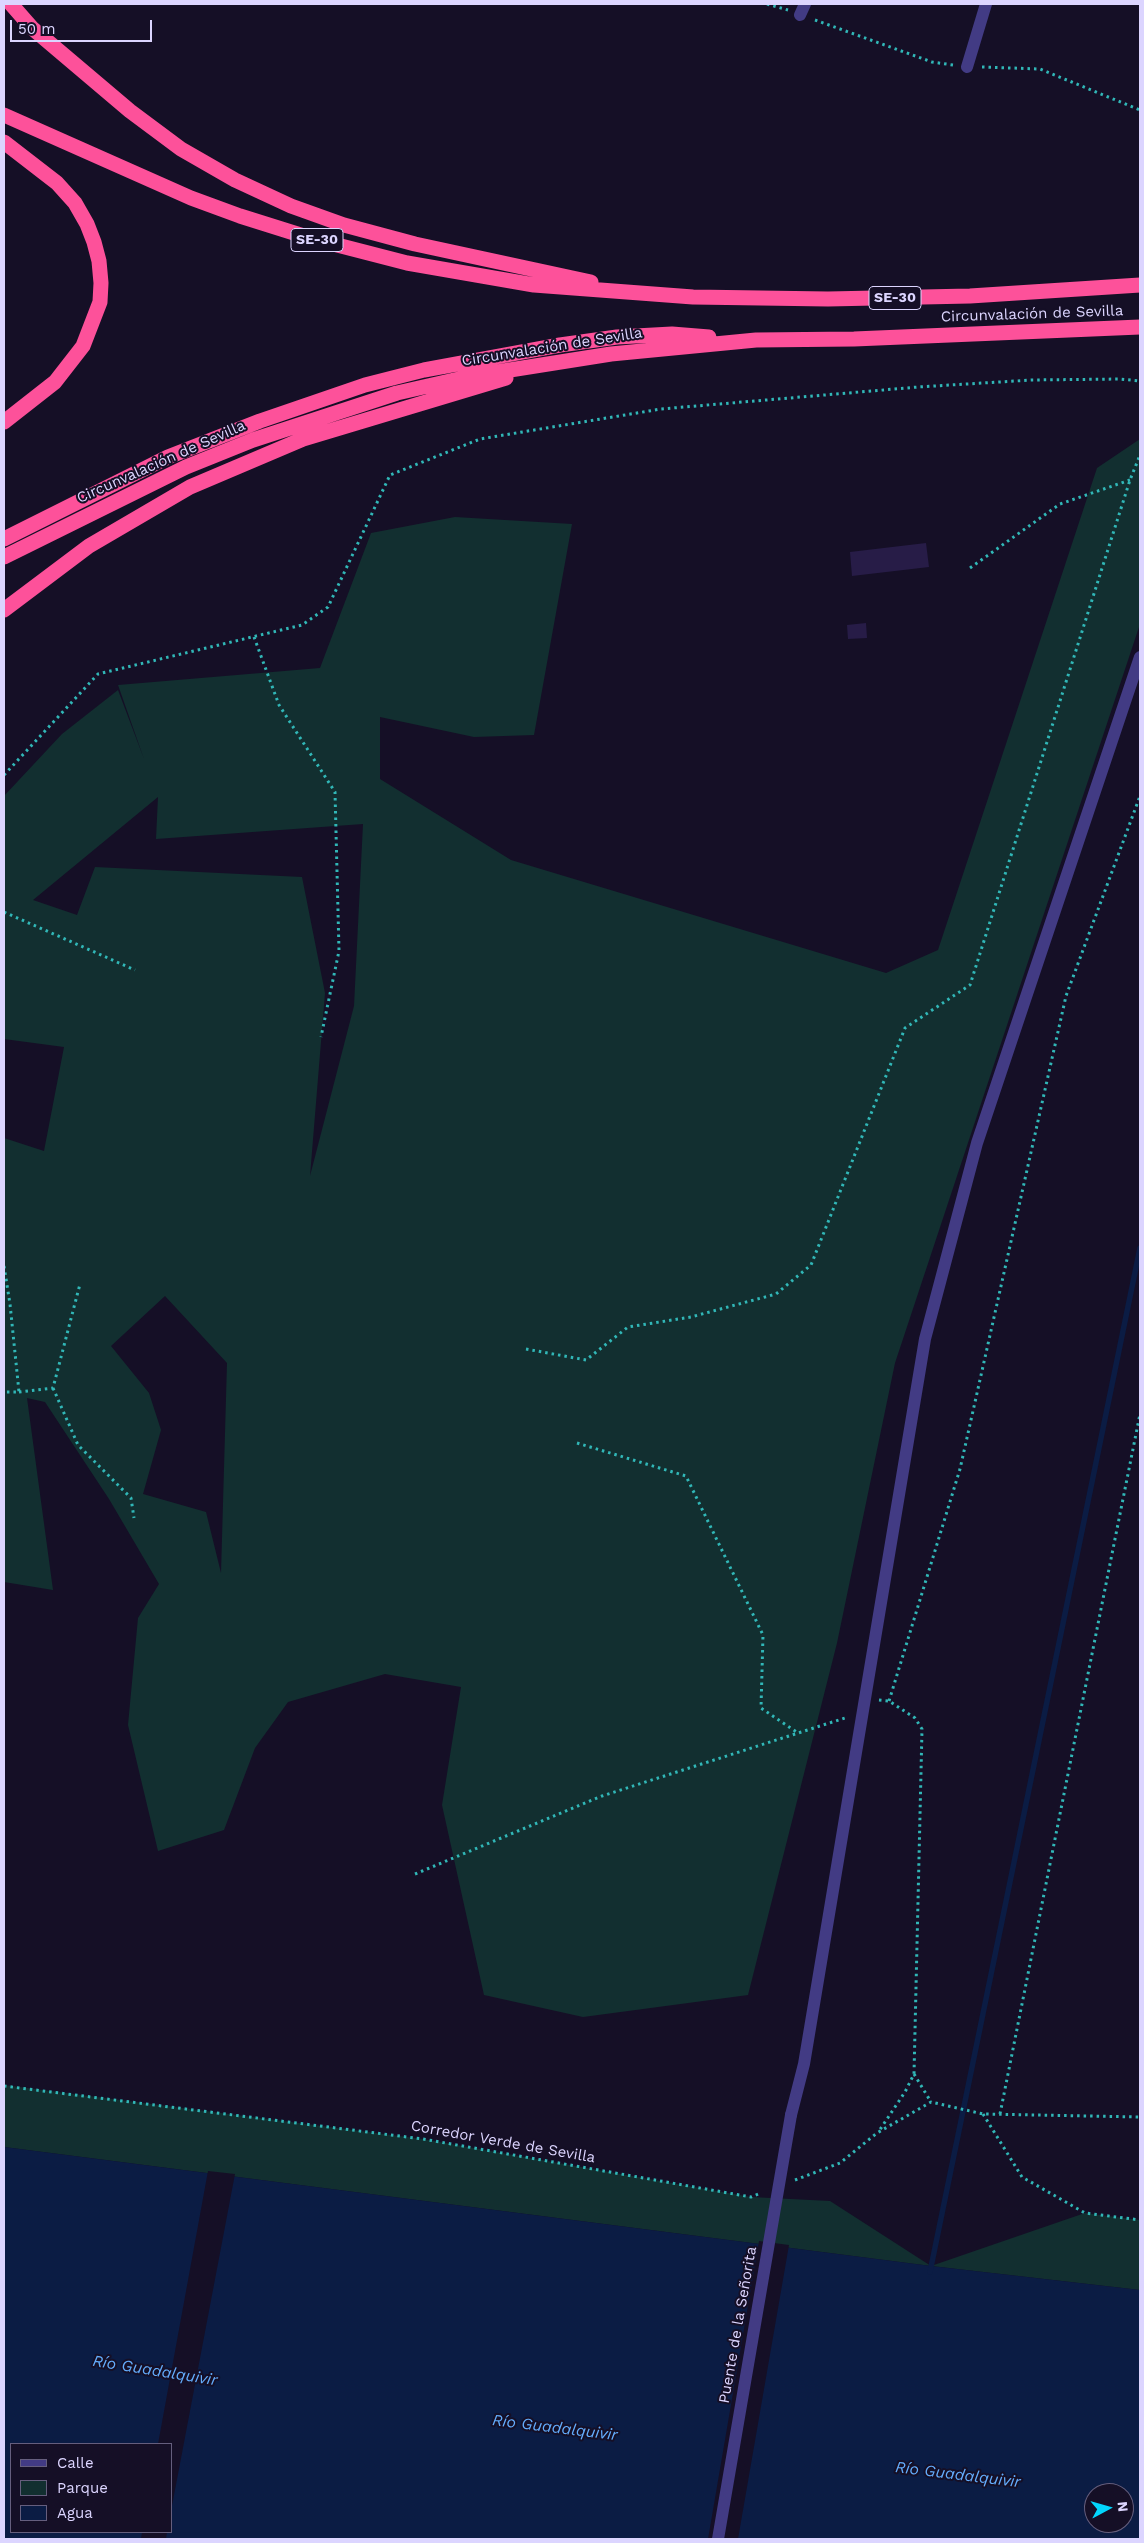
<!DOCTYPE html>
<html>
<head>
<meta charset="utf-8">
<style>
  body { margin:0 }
  #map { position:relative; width:1144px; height:2543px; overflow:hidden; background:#150f26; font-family:"Work Sans",sans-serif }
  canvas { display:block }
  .frame { position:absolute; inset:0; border:5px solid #dcd5ff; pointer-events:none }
  .legend { position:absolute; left:10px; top:2443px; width:162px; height:90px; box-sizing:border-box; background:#150f26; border:1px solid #655e7d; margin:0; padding:6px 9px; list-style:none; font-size:15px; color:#dcd5ff }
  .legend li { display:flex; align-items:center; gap:10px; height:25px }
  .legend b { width:25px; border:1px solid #655e7d }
  .north { position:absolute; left:1084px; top:2483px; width:50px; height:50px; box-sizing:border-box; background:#150f26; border:1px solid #655e7d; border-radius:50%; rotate:84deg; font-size:14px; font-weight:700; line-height:20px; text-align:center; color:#dcd5ff }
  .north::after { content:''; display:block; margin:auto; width:18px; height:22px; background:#03d5fc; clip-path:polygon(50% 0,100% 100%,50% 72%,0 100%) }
  .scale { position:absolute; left:10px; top:20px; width:142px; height:22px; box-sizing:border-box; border:2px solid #dcd5ff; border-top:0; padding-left:6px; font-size:15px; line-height:18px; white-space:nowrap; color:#dcd5ff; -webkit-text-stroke:4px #150f26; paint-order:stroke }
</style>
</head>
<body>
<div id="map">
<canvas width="1144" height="2543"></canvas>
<div class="frame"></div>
<ul class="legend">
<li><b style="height:6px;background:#423b84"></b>Calle</li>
<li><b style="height:14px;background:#122f30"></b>Parque</li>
<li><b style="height:14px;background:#0b1c44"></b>Agua</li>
</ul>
<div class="north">N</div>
<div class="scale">50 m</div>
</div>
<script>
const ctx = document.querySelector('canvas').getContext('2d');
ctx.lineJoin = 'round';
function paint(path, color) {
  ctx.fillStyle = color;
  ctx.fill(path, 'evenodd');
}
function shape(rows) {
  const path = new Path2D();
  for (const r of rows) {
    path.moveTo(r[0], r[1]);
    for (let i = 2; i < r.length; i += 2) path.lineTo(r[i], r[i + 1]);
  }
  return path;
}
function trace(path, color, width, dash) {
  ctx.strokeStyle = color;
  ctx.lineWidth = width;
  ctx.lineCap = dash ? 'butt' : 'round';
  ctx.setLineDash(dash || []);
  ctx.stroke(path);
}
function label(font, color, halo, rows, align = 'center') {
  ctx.font = font + ' "Work Sans",sans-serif';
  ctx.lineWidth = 4;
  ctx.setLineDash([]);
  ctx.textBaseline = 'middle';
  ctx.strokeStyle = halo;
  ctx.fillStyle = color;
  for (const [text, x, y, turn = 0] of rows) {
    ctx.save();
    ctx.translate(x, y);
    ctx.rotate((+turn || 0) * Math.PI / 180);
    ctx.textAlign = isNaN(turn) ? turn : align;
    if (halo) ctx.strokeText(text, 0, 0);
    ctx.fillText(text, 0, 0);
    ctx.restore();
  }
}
const green = shape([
  [1140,439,1140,624,895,1363,837,1643,748,1995,583,2017,484,1995,442,1805,461,1687,385,1674,288,1702,255,1748,224,1830,158,1851,128,1725,138,1618,159,1584,109,1499,45,1402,27,1398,53,1590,4,1582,4,1138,44,1151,64,1047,4,1039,4,796,62,734,118,690,144,759,118,685,320,668,371,533,455,517,572,524,534,735,474,737,380,717,380,779,511,860,886,973,938,950,1097,468],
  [158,797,156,839,363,824,354,1006,310,1176,325,993,302,877,95,867,77,915,33,900],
  [165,1296,227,1363,221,1573,206,1512,143,1494,161,1430,149,1393,111,1346],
  [4,2085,423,2139,751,2197,830,2201,931,2266,1085,2213,1140,2220,1140,2290,931,2266,4,2147]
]);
const water = shape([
  [4,2147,931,2266,1140,2290,1140,2539,4,2539],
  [11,2444,171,2444,171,2532,11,2532],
  [1094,2493,1124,2493,1124,2523,1094,2523]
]);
const pier = shape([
  [208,2171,235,2174,171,2511,171,2444,158,2444],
  [759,2241,789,2245,738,2539,708,2539],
  [142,2532,167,2532,166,2539,141,2539]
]);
const stream = shape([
  [930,2272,1140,1248]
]);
const building = shape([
  [926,543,929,567,852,576,850,552],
  [866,623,867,638,848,639,847,625]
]);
const path = shape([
  [767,4,788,10],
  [815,20,932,62,953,65],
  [982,67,1040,69,1140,110],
  [970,568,1060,504,1130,480],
  [254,637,279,705,335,792,339,951,321,1037],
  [4,775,98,674,302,625,328,607,390,475,480,439,661,409,918,387,1032,380,1120,379,1140,381],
  [4,912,135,970],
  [4,1266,10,1304,19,1392,4,1392],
  [526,1349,586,1360,628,1327,691,1317,776,1294,811,1265,905,1028,970,985,1130,480,1140,455],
  [53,1388,78,1445,131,1498,134,1518],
  [19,1392,53,1388,80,1284],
  [577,1443,686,1476,763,1635,761,1708,798,1733],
  [879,1700,889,1701,915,1718,922,1729,914,2074,905,2092,879,2131],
  [889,1701,960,1469,1066,996,1140,796],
  [415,1874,602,1796,848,1717],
  [914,2074,931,2102],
  [4,2086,423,2139,751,2197,761,2193],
  [983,2114,1022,2177,1085,2213,1140,2220],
  [1000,2114,1140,1414],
  [795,2180,840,2163,877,2133,931,2102,983,2114,1140,2117]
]);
const minor = shape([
  [800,15,805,4],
  [967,67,986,4],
  [791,2115,804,2064,925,1339,977,1143,1140,657]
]);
const highway = shape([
  [11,4,32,28,130,111,181,149,235,180,291,206,344,225,415,244,591,282],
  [4,115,191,198,240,216,310,238,407,263,534,285,693,297,828,299,970,296,1140,285],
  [4,142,57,183,75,203,87,224,94,242,99,261,101,283,100,302,83,346,55,382,4,422],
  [4,539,168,457,260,421,365,385,424,370,560,345,617,337,672,334,709,337],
  [4,557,186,467,253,440,397,393,472,376,611,354,756,340,854,339,1140,327],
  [4,610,89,546,190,487,303,439,506,378]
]);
const minorBridge = shape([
  [718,2539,791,2115]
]);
const shields = [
  [317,240,52],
  [895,298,52]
];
const shieldNames = [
  ["SE-30",317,240],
  ["SE-30",895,298]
];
const streetNames = [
  ["Circunvalación de Sevilla",1032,314,-2],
  ["Circunvalación de Sevilla",552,347,-9],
  ["Circunvalación de Sevilla",161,462,-24],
  ["Corredor Verde de Sevilla",503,2142,10],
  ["Puente de la Señorita",738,2325,-80]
];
const waterNames = [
  ["Río Guadalquivir",155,2371,9],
  ["Río Guadalquivir",555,2428,7],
  ["Río Guadalquivir",958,2475,7]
];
paint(green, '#122f30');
paint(water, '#0b1c44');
paint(pier, '#150f26');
trace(stream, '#0b1c44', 5.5);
paint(building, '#271c47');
trace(path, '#31b7b7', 3, [2.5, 4]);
trace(minor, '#423b84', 12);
trace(highway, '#fd519a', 15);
trace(minorBridge, '#423b84', 12);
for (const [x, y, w] of shields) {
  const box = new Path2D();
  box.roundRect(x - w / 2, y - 11.5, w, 23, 4);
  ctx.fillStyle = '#150f26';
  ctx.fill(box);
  trace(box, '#dcd5ff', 1);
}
label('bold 14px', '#dcd5ff', null, shieldNames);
label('15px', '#dcd5ff', '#150f26', streetNames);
label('italic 16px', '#64adfd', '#150f26', waterNames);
</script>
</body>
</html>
